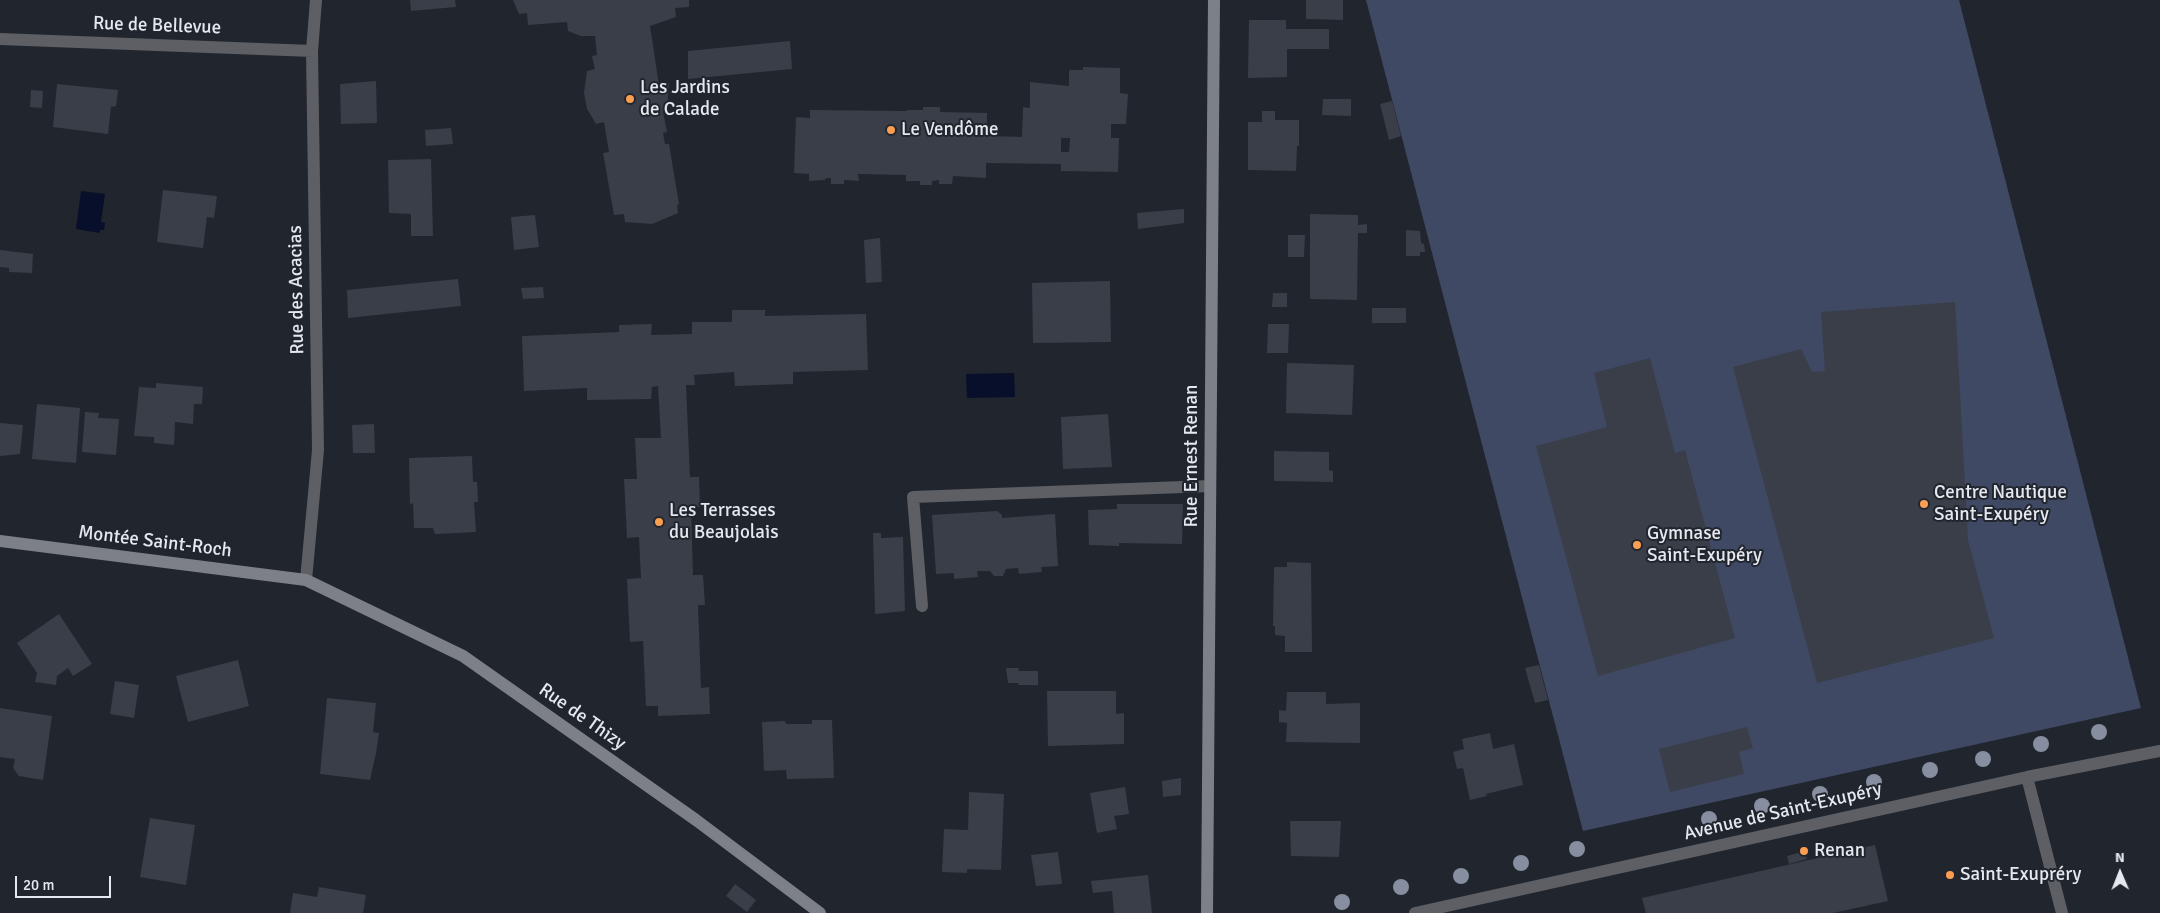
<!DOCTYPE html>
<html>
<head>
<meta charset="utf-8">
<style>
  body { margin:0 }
  #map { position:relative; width:2160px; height:913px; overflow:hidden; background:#21252e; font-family:Signika,sans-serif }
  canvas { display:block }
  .north { position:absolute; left:2095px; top:848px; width:50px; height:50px; -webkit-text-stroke:4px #21252e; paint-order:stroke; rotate:359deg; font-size:14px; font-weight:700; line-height:20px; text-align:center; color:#e5e8ee }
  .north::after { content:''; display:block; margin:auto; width:18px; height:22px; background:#e5e8ee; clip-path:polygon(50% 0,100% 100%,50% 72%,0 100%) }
  .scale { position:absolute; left:15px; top:876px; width:96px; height:22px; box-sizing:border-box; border:2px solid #e5e8ee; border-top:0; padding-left:6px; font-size:15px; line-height:18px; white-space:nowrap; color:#e5e8ee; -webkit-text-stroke:4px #21252e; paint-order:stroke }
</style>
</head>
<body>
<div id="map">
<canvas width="2160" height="913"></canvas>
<div class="north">N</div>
<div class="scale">20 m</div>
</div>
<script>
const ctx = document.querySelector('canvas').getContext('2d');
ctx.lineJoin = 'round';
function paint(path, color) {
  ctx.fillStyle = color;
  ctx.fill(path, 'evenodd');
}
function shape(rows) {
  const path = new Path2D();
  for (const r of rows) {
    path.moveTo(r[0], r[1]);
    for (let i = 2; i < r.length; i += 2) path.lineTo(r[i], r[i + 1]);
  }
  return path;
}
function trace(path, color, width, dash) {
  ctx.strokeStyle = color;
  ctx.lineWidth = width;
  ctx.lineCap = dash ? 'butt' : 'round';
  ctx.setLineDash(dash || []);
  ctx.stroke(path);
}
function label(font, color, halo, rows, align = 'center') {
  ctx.font = font + ' Signika,sans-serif';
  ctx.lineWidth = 4;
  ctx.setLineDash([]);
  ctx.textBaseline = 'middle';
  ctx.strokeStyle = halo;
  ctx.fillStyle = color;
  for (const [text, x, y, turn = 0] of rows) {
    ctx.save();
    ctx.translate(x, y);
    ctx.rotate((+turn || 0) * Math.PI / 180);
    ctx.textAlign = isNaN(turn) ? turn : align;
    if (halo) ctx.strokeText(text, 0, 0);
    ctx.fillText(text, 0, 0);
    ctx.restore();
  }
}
const green = shape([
  [1366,0,1959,0,2141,708,1583,831]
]);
const water = shape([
  [81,191,105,194,101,222,105,223,104,230,100,230,100,233,76,229],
  [1014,373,1015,397,967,398,966,374]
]);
const building = shape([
  [410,0,455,0,456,7,411,11],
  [513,0,689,0,689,7,675,8,676,17,650,26,659,85,669,83,667,111,663,112,667,132,663,133,665,144,669,144,679,204,677,205,678,213,652,224,625,222,624,214,614,215,603,153,609,152,604,122,596,124,592,117,587,109,584,93,587,71,595,69,592,56,597,55,595,36,581,36,568,31,567,22,528,25,527,13,519,14],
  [1306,0,1343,0,1343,20,1306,19],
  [1249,20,1286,20,1286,29,1329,29,1329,49,1287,49,1287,77,1248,78],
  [790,41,792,69,688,79,688,51],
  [1083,67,1120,68,1120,93,1128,94,1126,124,1111,124,1111,138,1119,138,1118,172,1061,171,1061,164,986,163,986,178,953,176,952,184,939,184,939,180,932,181,932,185,920,185,920,181,906,181,906,175,858,174,859,181,844,180,844,184,831,184,831,178,826,178,825,180,809,181,809,174,794,173,796,117,810,118,810,110,907,111,907,110,923,110,923,107,940,107,940,112,987,113,987,136,1022,137,1023,107,1030,108,1030,82,1069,86,1069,70,1083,70],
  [1061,138,1070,138,1069,152,1061,152],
  [376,81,377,123,341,124,340,84],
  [57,84,118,90,116,106,111,107,108,134,53,127],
  [31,90,43,91,42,108,30,107],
  [1323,99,1351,99,1351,116,1322,115],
  [1392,101,1401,136,1389,140,1380,104],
  [1262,111,1275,111,1275,120,1299,120,1299,146,1297,146,1296,171,1248,170,1248,122,1262,122],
  [451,128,453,144,426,146,425,130],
  [431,159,433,236,411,236,411,214,389,213,388,160],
  [163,190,217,196,214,218,207,217,203,248,157,242],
  [1184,209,1184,223,1138,229,1137,213],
  [1310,214,1358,215,1358,225,1367,224,1367,233,1358,233,1357,300,1310,299],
  [535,215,539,247,514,250,511,217],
  [1406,230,1420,231,1421,243,1424,244,1425,252,1420,252,1420,256,1406,256],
  [1288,235,1305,235,1304,257,1288,257],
  [880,238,882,282,866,283,864,240],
  [0,250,33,254,32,273,9,272,9,268,0,267],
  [458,279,461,306,348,318,347,290],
  [1110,281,1111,342,1033,343,1032,283],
  [543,287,544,298,523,299,521,288],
  [1273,293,1287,293,1287,307,1272,307],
  [1955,302,1968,540,1994,638,1817,683,1733,367,1801,349,1812,372,1825,371,1821,312],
  [1372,308,1406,308,1406,323,1372,323],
  [732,310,765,310,765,316,866,314,868,370,793,372,793,384,735,386,734,372,694,375,695,385,686,385,690,477,699,477,700,507,691,507,693,575,703,575,705,605,698,605,701,688,709,687,710,714,658,716,658,706,646,706,643,641,630,642,627,579,641,578,639,537,627,538,624,479,637,479,635,438,661,438,658,386,652,387,651,399,587,400,587,388,524,391,522,336,619,332,619,325,652,324,651,335,692,334,692,322,732,322],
  [1268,324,1289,324,1288,353,1267,353],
  [1650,358,1675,453,1685,450,1735,638,1598,676,1536,446,1607,427,1594,373],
  [1287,363,1354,365,1352,415,1286,413],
  [156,383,203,387,202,404,194,404,193,424,175,422,174,445,154,443,154,437,134,436,139,387,156,388],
  [37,404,80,408,76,463,32,459],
  [85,412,99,413,98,418,119,419,116,455,82,452],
  [1108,414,1112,467,1063,469,1061,417],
  [0,423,23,425,20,454,0,456],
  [374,424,375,453,353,453,352,425],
  [1274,451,1329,452,1329,470,1333,471,1333,482,1274,481],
  [472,456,473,482,477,482,478,502,474,502,476,532,435,534,433,528,414,528,413,503,410,505,409,458],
  [1117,504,1183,504,1182,544,1119,543,1119,546,1089,545,1088,510,1117,509],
  [997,511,1002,515,1002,518,1055,514,1058,566,1041,567,1042,572,1019,574,1018,568,1006,569,1003,576,994,576,990,571,977,571,978,577,954,579,954,573,936,574,932,515],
  [873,533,881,533,881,538,903,537,905,611,875,614],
  [1287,562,1311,563,1312,652,1285,652,1285,636,1275,635,1275,626,1273,626,1274,567,1287,567],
  [59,614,92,664,73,676,68,668,57,676,56,685,35,682,37,673,17,643],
  [238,660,249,706,188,722,176,676],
  [1539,665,1548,700,1535,703,1525,668],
  [1006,668,1019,668,1018,671,1038,671,1038,685,1018,685,1019,683,1008,683],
  [115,681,139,685,134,718,110,714],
  [1047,691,1116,691,1116,714,1124,713,1124,744,1048,746],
  [1287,692,1326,692,1326,704,1360,703,1360,743,1286,742,1287,723,1279,722,1279,710,1286,711],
  [327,698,376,703,373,732,379,733,376,753,370,780,320,774],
  [0,708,52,716,43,780,19,776,13,768,15,759,0,757],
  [812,720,832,720,834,778,787,779,786,770,764,771,762,722,785,721,786,724,812,724],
  [1747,727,1753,748,1739,752,1744,774,1670,792,1659,749],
  [1490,733,1493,749,1514,744,1523,785,1486,794,1487,796,1470,800,1463,768,1457,769,1453,752,1464,749,1462,739],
  [1181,778,1181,795,1163,797,1162,781],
  [1125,787,1129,814,1114,816,1117,829,1097,833,1090,793],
  [969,792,1004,794,1001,870,967,869,967,873,942,872,944,829,968,830],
  [150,818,195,825,186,885,140,877],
  [1290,821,1341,821,1339,857,1291,856],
  [1875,845,1888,901,1833,913,1646,913,1642,898],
  [1805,851,1807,859,1789,864,1787,856],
  [1058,852,1062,884,1036,886,1031,855],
  [1148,875,1152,913,1114,913,1112,891,1093,893,1091,881],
  [735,884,756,900,747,912,726,896],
  [319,887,366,895,363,913,290,913,293,893,317,897]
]);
const service = shape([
  [922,606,913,497,1210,486]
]);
const minor = shape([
  [0,39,312,51],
  [306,580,318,450,312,51,316,0]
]);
const tertiary = shape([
  [2027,777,2062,913],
  [1415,913,2027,777,2160,751]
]);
const secondary = shape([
  [0,541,306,580,463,656,696,820,820,913],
  [1207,913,1214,0]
]);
const trees = [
  [2099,732],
  [2041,744],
  [1983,759],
  [1930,770],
  [1874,782],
  [1820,794],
  [1762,806],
  [1709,819],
  [1577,849],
  [1521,863],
  [1461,876],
  [1401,887],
  [1342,902]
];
const markers = [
  [630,99,5,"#fb9e51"],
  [891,130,5,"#fb9e51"],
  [1924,504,5,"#fb9e51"],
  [659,522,5,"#fb9e51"],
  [1637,545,5,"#fb9e51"],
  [1804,851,5,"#fb9e51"],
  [1950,875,5,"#fb9e51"]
];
const streetNames = [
  ["Rue de Bellevue",157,26,2],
  ["Rue des Acacias",297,290,-91],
  ["Rue Ernest Renan",1192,456,-90],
  ["Montée Saint-Roch",155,542,7],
  ["Rue de Thizy",582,717,35],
  ["Avenue de Saint-Exupéry",1783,812,-13]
];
const poiNames = [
  ["Les Jardins",640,88],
  ["de Calade",640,110],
  ["Le Vendôme",901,130],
  ["Centre Nautique",1934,493],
  ["Saint-Exupéry",1934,515],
  ["Les Terrasses",669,511],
  ["du Beaujolais",669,533],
  ["Gymnase",1647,534],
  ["Saint-Exupéry",1647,556],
  ["Renan",1814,851],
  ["Saint-Exupréry",1960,875]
];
paint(green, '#3f4963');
paint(water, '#080f2a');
paint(building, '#3a3e49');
trace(service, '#5d5f64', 12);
trace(minor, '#5d5f64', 12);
trace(tertiary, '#5d5f64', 12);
trace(secondary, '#7d8088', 12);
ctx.fillStyle = '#868e9f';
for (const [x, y] of trees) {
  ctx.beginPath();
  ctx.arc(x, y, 8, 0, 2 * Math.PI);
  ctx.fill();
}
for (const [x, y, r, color] of markers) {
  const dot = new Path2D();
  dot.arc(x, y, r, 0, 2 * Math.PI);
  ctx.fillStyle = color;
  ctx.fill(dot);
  trace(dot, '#21252e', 2);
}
label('19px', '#e5e8ee', '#21252e', streetNames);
label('19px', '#e5e8ee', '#21252e', poiNames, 'left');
</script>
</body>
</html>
